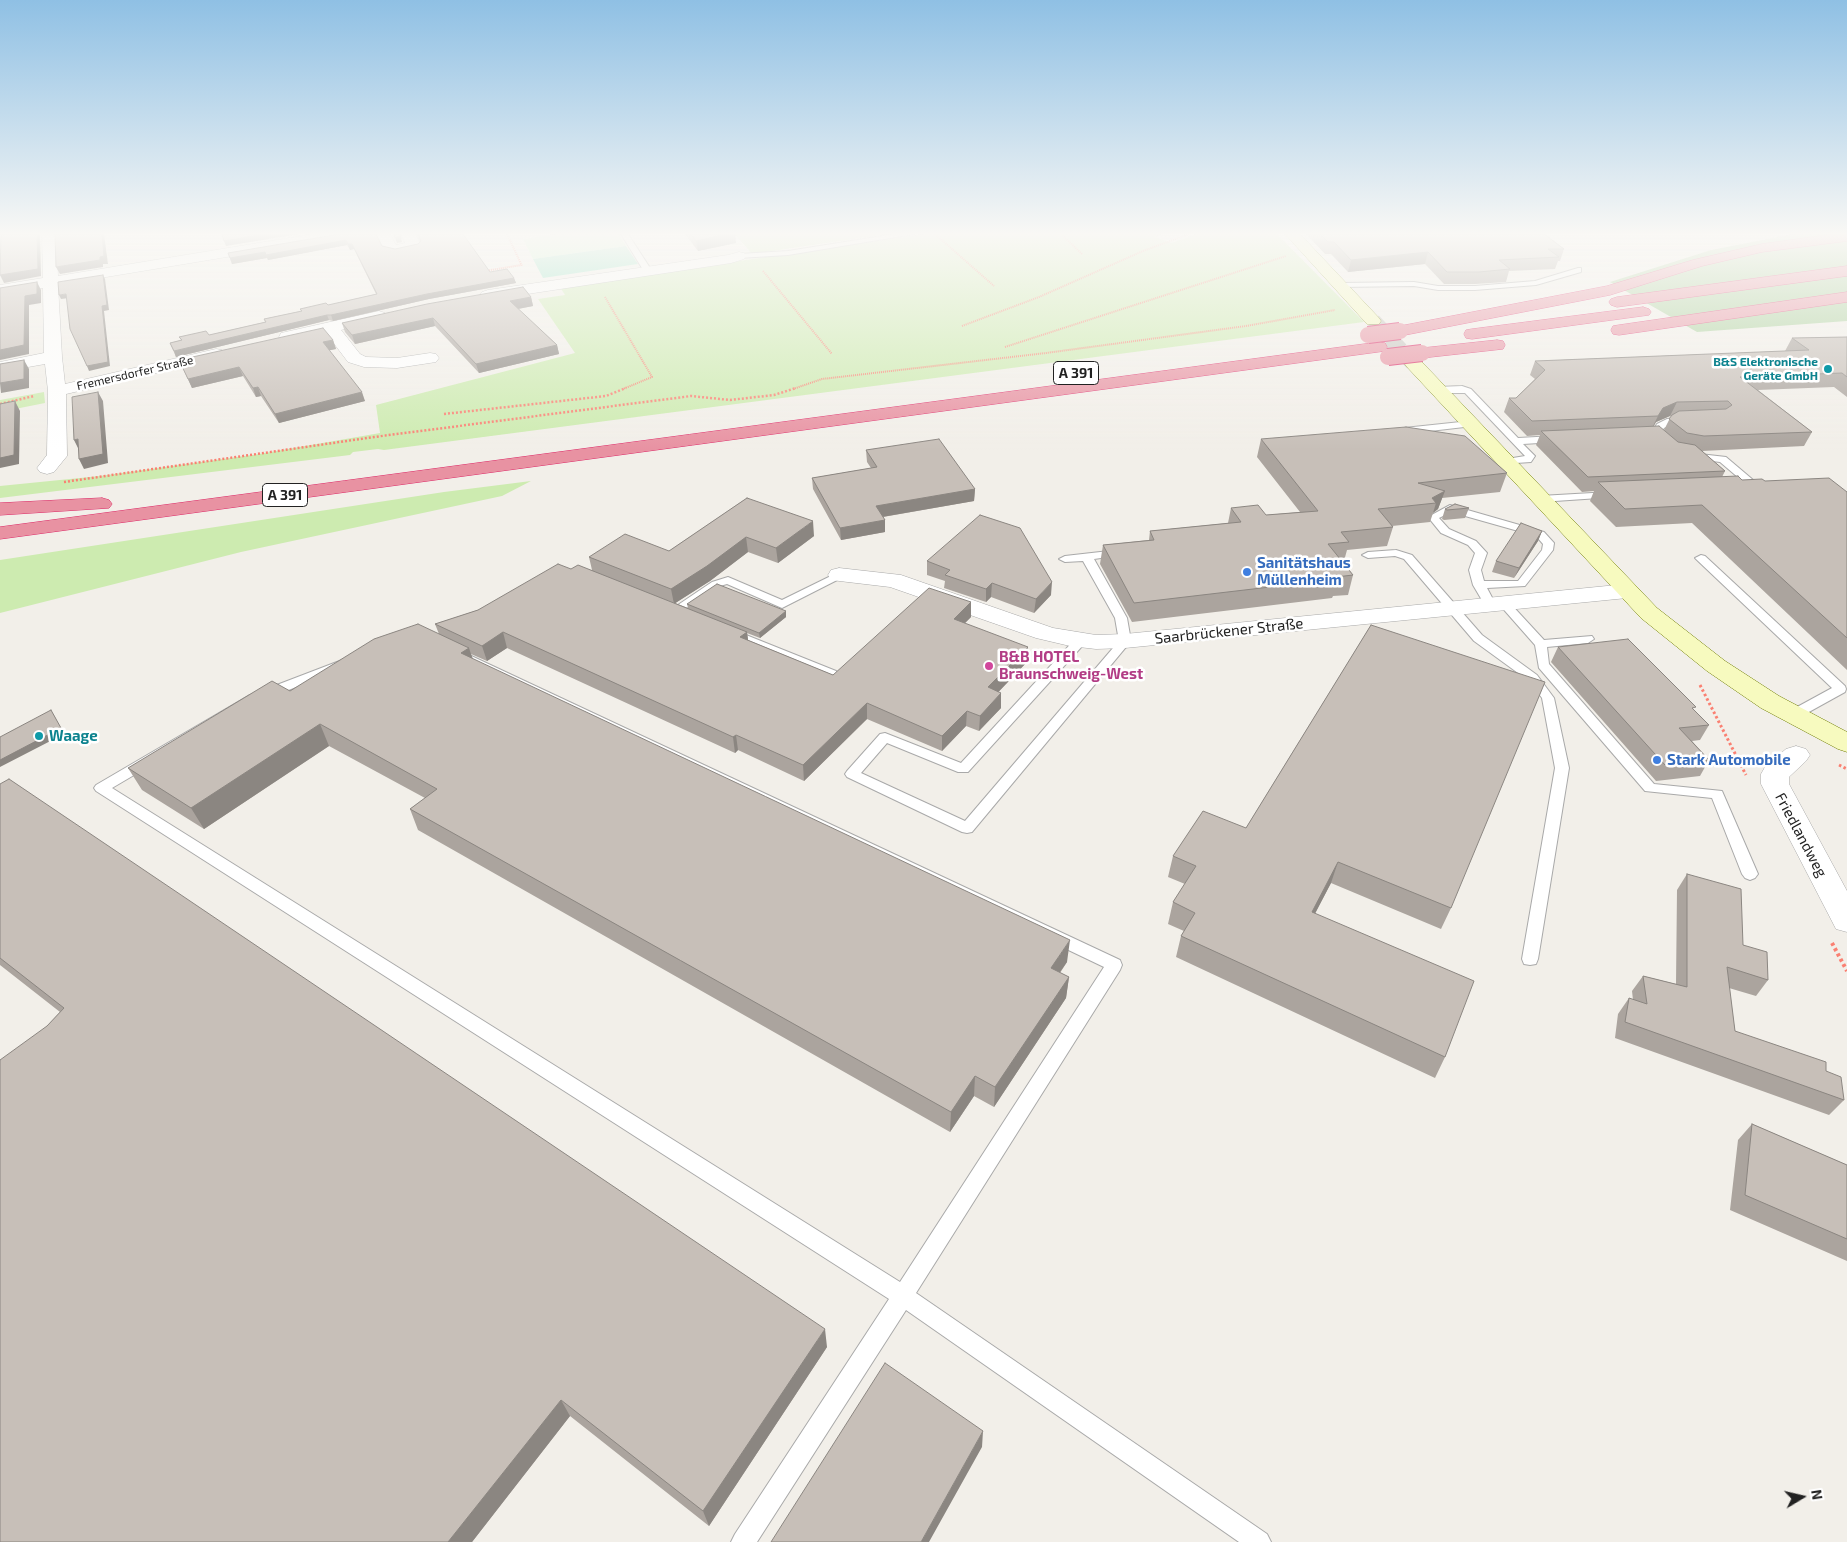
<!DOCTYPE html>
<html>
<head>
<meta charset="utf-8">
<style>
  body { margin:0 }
  #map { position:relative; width:1847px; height:1542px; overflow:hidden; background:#f2efe9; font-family:"Exo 2",sans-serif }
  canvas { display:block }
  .north { position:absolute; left:1777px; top:1472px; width:50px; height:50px; -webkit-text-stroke:4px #fff; paint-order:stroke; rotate:81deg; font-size:14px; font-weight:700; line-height:20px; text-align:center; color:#222 }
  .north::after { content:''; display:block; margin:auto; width:18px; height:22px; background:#222; clip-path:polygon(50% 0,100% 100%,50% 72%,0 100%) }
</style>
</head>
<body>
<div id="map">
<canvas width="1847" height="1542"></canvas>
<div class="north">N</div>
</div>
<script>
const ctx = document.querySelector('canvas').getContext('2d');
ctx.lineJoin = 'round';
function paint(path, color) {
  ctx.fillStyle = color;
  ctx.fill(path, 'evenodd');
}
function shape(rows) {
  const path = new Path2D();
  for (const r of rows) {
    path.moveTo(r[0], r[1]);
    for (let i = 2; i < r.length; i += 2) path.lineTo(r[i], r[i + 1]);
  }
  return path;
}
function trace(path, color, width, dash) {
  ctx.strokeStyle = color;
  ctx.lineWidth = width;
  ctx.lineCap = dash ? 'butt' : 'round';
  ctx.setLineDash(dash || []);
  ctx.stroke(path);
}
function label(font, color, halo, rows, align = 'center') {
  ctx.font = font + ' "Exo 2",sans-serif';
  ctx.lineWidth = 5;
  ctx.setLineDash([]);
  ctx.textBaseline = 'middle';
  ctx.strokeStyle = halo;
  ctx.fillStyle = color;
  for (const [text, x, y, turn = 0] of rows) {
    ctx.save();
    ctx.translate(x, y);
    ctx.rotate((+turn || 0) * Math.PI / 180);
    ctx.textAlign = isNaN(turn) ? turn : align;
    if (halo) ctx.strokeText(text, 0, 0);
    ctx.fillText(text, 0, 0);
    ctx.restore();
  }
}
const grass = shape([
  [735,234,887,234,752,254],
  [924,234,1161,234,1155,237,1172,243,1196,234,1277,234,1364,322,384,450,378,449,353,452,350,455,0,498,0,486,100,476,259,454,380,433,376,405,575,353,538,299,565,295,560,287],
  [44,392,45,403,0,412,0,400],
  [531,481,502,496,241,552,0,613,0,560,444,492]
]);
const forest = shape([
  [1793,234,1847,234,1847,321,1697,332,1610,282,1711,250]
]);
const park = shape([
  [556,234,619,234,626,246,533,259,523,239]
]);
const pitch = shape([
  [626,246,638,264,543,278,533,259]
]);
const secondaryTunnel = shape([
  [1373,321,1413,363]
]);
const pathFar3 = shape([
  [507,234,522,266],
  [935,234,994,286],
  [1061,234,1082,254],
  [485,271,521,265],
  [763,271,832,354],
  [605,297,652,377,623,389],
  [962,326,1039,297,1143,251,1189,234],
  [1005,347,1286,256],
  [793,389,822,379,1046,353,1246,326,1335,310]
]);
const pathFar2 = shape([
  [0,404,34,396],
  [444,414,606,396,626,388],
  [64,482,374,437,691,396,730,400,774,395,796,388]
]);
const pathFar1 = shape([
  [1700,685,1746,775],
  [1839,765,1847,769]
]);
const path = shape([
  [1832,943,1847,971]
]);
const lane = shape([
  [621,234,628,234,652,271,651,273,645,273,621,234],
  [895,234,914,234,788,255,739,258,735,256,739,254,788,251,895,234],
  [1578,268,1581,268,1581,272,1536,285,1475,290,1438,290,1414,286,1340,287,1336,285,1340,283,1414,282,1438,286,1475,286,1535,281,1578,268],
  [1462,386,1471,389,1518,438,1555,436,1560,439,1555,442,1523,444,1535,456,1531,462,1501,464,1501,460,1525,456,1465,393,1438,393,1433,390,1438,387,1462,386],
  [1686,417,1689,418,1689,422,1672,424,1664,428,1658,437,1646,438,1641,435,1643,433,1652,432,1657,424,1667,419,1686,417],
  [1470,421,1475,424,1473,426,1404,434,1399,431,1404,428,1470,421],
  [1691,453,1726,457,1759,485,1751,491,1743,491,1742,489,1747,485,1720,462,1688,458,1686,456,1691,453],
  [1610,492,1615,495,1614,497,1540,502,1535,499,1540,496,1610,492],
  [1450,505,1544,532,1554,543,1553,550,1525,586,1487,588,1496,605,1494,607,1486,607,1473,585,1469,570,1475,553,1468,545,1441,533,1428,517,1450,505],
  [1451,512,1536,536,1543,544,1542,550,1518,581,1484,581,1481,570,1487,553,1476,541,1449,529,1439,518,1451,512],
  [1118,550,1124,553,1122,555,1094,559,1127,618,1131,641,972,832,967,833,962,832,847,777,845,774,847,771,880,734,885,733,961,763,1077,637,1085,637,1087,640,1085,643,968,772,958,772,887,743,861,773,965,821,1119,641,1115,618,1083,561,1065,562,1059,559,1065,556,1118,550],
  [1396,550,1412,555,1482,635,1537,675,1554,698,1569,768,1538,959,1536,964,1530,965,1524,964,1522,959,1555,768,1542,698,1529,681,1474,641,1404,559,1395,556,1368,558,1362,555,1368,552,1396,550],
  [1701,555,1705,556,1845,686,1846,689,1845,692,1798,718,1788,718,1786,715,1788,712,1832,688,1697,560,1695,558,1701,555],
  [839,572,845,575,843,577,782,608,727,584,720,586,679,613,671,613,669,611,712,582,728,577,782,600,839,572],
  [1504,599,1508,601,1544,640,1592,636,1594,639,1588,643,1547,647,1549,664,1654,784,1722,791,1758,874,1755,878,1750,880,1745,878,1742,874,1712,798,1645,791,1539,668,1535,645,1498,603,1504,599],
  [731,629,836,671,838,674,836,677,828,677,727,636,725,633,731,629],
  [418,631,1120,960,1122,965,1120,970,916,1293,1267,1534,1271,1542,1239,1542,906,1310,757,1542,731,1542,735,1534,889,1299,96,791,94,788,96,785,248,696,418,631],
  [418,639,1104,967,900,1282,112,788,258,702,418,639]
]);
const street = shape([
  [42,234,56,234,58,276,313,234,348,234,341,238,58,285,62,357,65,384,216,349,222,350,225,354,222,358,66,394,67,456,54,472,47,474,40,472,37,468,47,455,48,391,45,364,0,372,0,362,44,353,43,288,0,295,0,285,43,278,42,234],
  [376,234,390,234,396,245,405,243,401,234,415,234,421,245,419,248,396,253,384,250,376,234],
  [739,252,744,253,746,256,744,259,731,263,488,300,482,298,480,295,482,292,488,290,728,255,739,252],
  [379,311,385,313,387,316,385,319,341,330,360,354,366,357,397,358,430,353,436,354,439,358,436,362,397,368,364,367,348,362,326,333,287,342,281,341,279,337,281,333,379,311],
  [839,568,901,575,1053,628,1096,635,1125,634,1627,584,1635,586,1639,591,1635,596,1627,598,1125,648,1096,649,1070,646,1036,638,890,587,831,580,828,575,831,570,839,568],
  [1796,746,1806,749,1810,755,1806,761,1789,777,1789,784,1847,891,1847,932,1836,929,1761,784,1761,774,1765,767,1786,749,1796,746]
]);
const secondary = shape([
  [1285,234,1300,234,1379,318,1381,321,1379,324,1367,324,1285,234],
  [1413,358,1419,359,1657,608,1725,661,1779,696,1847,732,1847,752,1838,749,1761,708,1707,671,1641,618,1407,367,1404,363,1407,359,1413,358]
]);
const highway = shape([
  [1834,234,1847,234,1847,241,1762,252,1702,266,1610,295,1400,336,1394,335,1392,331,1394,327,1400,326,1607,286,1693,260,1762,244,1834,234],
  [1847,266,1847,276,1617,307,1611,305,1609,302,1611,299,1617,297,1847,266],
  [1847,292,1847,302,1619,335,1613,334,1611,330,1613,326,1619,325,1847,292],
  [1643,307,1649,309,1651,312,1649,315,1472,339,1466,338,1464,334,1466,330,1472,329,1643,307],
  [1497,340,1503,341,1505,345,1503,349,1422,358,1416,357,1413,353,1416,349,1422,348,1497,340],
  [1379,342,1385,343,1387,347,1385,351,0,539,0,527,1379,342],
  [102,498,109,500,112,504,109,508,0,515,0,503,102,498]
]);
const highwayBridge = shape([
  [1368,335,1400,331],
  [1388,357,1422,353]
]);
const wall = shape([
  [376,234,382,246,395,249,418,244,420,242,416,234,463,234,490,272,514,278,516,283,429,299,333,321,329,320,176,357,170,343,181,340,179,337,209,335,265,322,264,319,301,311,300,309,328,305,376,294,354,249,350,250,347,245,268,260,267,258,232,264,228,253],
  [685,234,735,234,736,243,698,251],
  [1306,234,1545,234,1564,249,1560,261,1558,261,1555,269,1509,271,1506,282,1475,284,1444,284,1425,264,1348,272,1331,254,1325,254],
  [531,297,533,306,518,309,557,345,559,354,479,373,435,326,355,344,345,332,342,323],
  [1847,337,1847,397,1834,387,1758,390,1812,432,1804,446,1702,451,1725,471,1722,477,1742,480,1765,481,1847,492,1847,670,1692,523,1616,527,1590,501,1594,491,1582,492,1536,445,1540,435,1527,436,1504,412,1509,398,1516,398,1535,379,1530,375,1535,361,1785,351,1792,338],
  [1670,416,1671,416,1664,430,1654,426,1656,422],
  [333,340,336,349,329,350,365,401,279,423,261,396,256,397,243,376,192,388,179,360],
  [1261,439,1507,473,1500,492,1442,498,1438,509,1433,513,1430,522,1392,526,1393,527,1387,546,1347,550,1344,561,1342,561,1353,575,1348,595,1333,596,1332,598,1132,622,1100,564,1103,545,1149,540,1150,531,1228,523,1231,508,1266,515,1300,512,1257,457],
  [866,450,975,489,974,501,883,517,885,520,885,532,841,540,813,489,812,478,871,468,867,462],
  [747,498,814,536,778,563,748,552,710,581,675,603,688,608,687,604,786,611,786,617,760,638,747,633,748,640,833,675,971,602,971,617,965,623,1027,662,998,692,1001,708,979,731,966,726,942,751,867,719,804,781,738,750,735,753,507,648,487,661,471,654,473,659,1067,962,1060,973,1069,977,1066,998,994,1107,974,1096,950,1132,418,830,410,809,425,798,329,746,204,829,142,790,128,768,290,691,439,634,435,624,478,610,571,569,592,570,589,557,669,551],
  [1469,508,1465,518,1444,520,1442,519,1445,509],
  [1542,531,1538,541,1514,578,1492,572,1496,561],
  [927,561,1051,595,1034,613,991,597,986,602,944,588,945,581,927,575],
  [1371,625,1451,908,1441,929,1331,883,1315,913,1445,1057,1435,1078,1176,957,1181,936,1184,931,1168,924,1173,902,1185,884,1168,877,1173,856,1246,828],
  [1558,647,1694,710,1709,725,1700,740,1692,741,1709,760,1700,776,1656,781,1551,662],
  [0,784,827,1347,709,1526,570,1416,472,1542,0,1542,47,1026,60,1012,0,965],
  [1687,874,1743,945,1768,980,1756,996,1729,988,1735,1031,1826,1071,1844,1100,1829,1115,1615,1038,1618,1014,1629,998,1633,1000,1632,991,1643,976,1676,984,1677,890],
  [1752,1124,1847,1165,1847,1261,1730,1210,1738,1140]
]);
const shadedWall = shape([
  [37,234,40,234,41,276,4,283,0,275],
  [102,234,104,234,108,264,103,264,103,267,60,274,56,267,100,257],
  [265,234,299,234,226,246,224,241],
  [725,234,735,234,736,243,698,251,696,241],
  [401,236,402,242,397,243,395,238],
  [346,240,347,245,268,260,266,255],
  [348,244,352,244,354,249,350,250],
  [265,252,267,258,232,264,230,258],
  [1428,252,1425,264,1348,272,1351,260],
  [103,275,105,279,109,310,104,311,110,366,89,371,87,366,102,306],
  [514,278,516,283,429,299,333,321,331,315,427,294],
  [37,282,41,290,41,303,29,305,29,354,0,360,0,350,25,296],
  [66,294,69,298,61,299,59,295],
  [531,297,533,306,512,310,510,301],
  [327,315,329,320,176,357,174,351],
  [433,318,435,326,355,344,352,335],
  [333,340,336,349,326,351,323,342],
  [557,345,559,354,479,373,476,364],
  [24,360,29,369,29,388,1,393,0,383],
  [239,367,243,376,192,388,188,379],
  [258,387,261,396,256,397,253,388],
  [98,392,103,401,108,463,84,469,79,459],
  [362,392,365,401,279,423,275,414],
  [15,401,20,411,19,464,0,468,0,458],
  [1677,402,1670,416,1656,422,1651,430,1658,416,1663,408],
  [78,439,79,450,74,440],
  [975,489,974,501,876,518,876,506],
  [1445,491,1438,509,1433,513,1436,503,1432,498],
  [885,520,885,532,841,540,840,528],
  [813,521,814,536,778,563,776,548],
  [1542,531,1538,541,1514,578,1519,568],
  [746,537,748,552,710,581,674,604,671,589],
  [1052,582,1051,595,1034,613,1036,599],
  [992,583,991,597,986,602,986,589],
  [971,602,971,617,954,634,954,619],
  [786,611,786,617,760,638,759,633],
  [503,632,507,648,487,661,482,646],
  [747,632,749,647,740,637],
  [1028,647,1027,662,988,703,988,687],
  [469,648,476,669,461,653],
  [1001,693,1001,708,979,731,980,716],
  [867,703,867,719,804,781,803,765],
  [51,710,64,734,0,767,0,760],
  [967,711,966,726,942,751,942,736],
  [320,724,329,746,204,829,191,808],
  [736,735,738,750,735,753,733,737],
  [1338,862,1331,883,1305,933,1312,912],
  [1070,940,1067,962,1048,989,1051,968],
  [1069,977,1066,998,994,1107,995,1087],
  [975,1076,974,1096,950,1132,951,1112],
  [825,1329,827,1347,709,1526,703,1511],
  [561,1400,570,1416,472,1542,448,1542],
  [983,1431,982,1447,929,1542,921,1542]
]);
const building = shape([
  [1,234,37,234,38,269,0,275,1,234],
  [55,234,102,234,104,256,100,257,100,260,56,267,55,234],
  [222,234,265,234,224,241,222,234],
  [376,234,382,246,395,249,418,244,421,241,418,234,463,234,490,272,507,269,514,278,427,294,331,315,327,315,174,351,170,343,182,340,179,337,206,331,209,335,266,322,264,319,302,311,300,309,326,303,328,305,377,294,352,244,348,244,346,240,266,255,265,252,230,258,228,253,340,234,376,234],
  [394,234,400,234,401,236,395,238,394,234],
  [691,234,725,234,696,241,691,234],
  [1320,234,1544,234,1564,249,1548,249,1559,257,1499,260,1510,269,1479,272,1447,272,1428,252,1351,260,1334,242,1328,242,1320,234],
  [103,275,107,305,102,306,108,362,87,366,70,329,66,294,59,295,58,282,103,275],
  [37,282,37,294,25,296,24,345,0,350,0,288,37,282],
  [523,287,531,297,510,301,557,345,476,364,433,318,352,335,342,323,427,304,523,287],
  [323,328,333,340,323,342,362,392,275,414,258,387,253,388,239,367,188,379,179,360,323,328],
  [1847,337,1847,377,1842,373,1740,377,1812,432,1704,436,1687,433,1669,419,1672,415,1679,411,1726,409,1732,405,1728,401,1677,402,1663,408,1658,416,1532,421,1509,398,1516,398,1545,370,1535,361,1809,350,1792,338,1847,337],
  [24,360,24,379,0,383,0,364,24,360],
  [98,392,103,454,79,459,78,439,74,440,72,397,98,392],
  [15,401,14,455,0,458,0,404,15,401],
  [1659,426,1678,442,1695,445,1725,471,1588,477,1541,431,1659,426],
  [1406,427,1465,436,1507,473,1418,483,1445,491,1432,498,1436,503,1378,509,1393,527,1341,532,1349,542,1328,544,1353,575,1336,577,1338,579,1134,603,1103,545,1154,540,1150,531,1241,522,1231,508,1258,505,1266,515,1318,511,1261,439,1406,427],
  [939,439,975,489,876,506,885,520,840,528,812,478,877,467,866,450,939,439],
  [1738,476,1742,480,1762,479,1765,481,1829,478,1847,492,1847,638,1702,505,1625,509,1598,482,1738,476],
  [747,498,813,521,776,548,746,537,707,566,671,589,589,557,625,534,669,551,747,498],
  [1455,504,1469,508,1447,510,1445,509,1455,504],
  [980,515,1020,528,1052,582,1036,599,992,583,986,589,945,575,950,570,927,561,980,515],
  [1521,523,1542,531,1519,568,1496,561,1521,523],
  [558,564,571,569,578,565,747,632,740,637,833,675,929,588,971,602,954,619,1028,647,988,687,1001,693,980,716,967,711,942,736,867,703,803,765,736,735,733,737,503,632,482,646,435,624,478,610,558,564],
  [717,584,786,611,759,633,687,604,717,584],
  [418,624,469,648,461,653,1070,940,1051,968,1069,977,995,1087,975,1076,951,1112,410,809,437,789,320,724,191,808,128,768,272,681,290,691,374,639,418,624],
  [1371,625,1545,682,1451,908,1338,862,1312,912,1474,981,1445,1057,1181,936,1195,913,1173,902,1196,866,1173,856,1203,811,1246,828,1371,625],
  [1628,639,1696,707,1692,708,1709,725,1679,728,1709,760,1665,765,1558,647,1628,639],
  [51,710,61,728,0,760,0,737,51,710],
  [9,779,825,1329,703,1511,561,1400,448,1542,0,1542,0,1060,47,1026,64,1008,0,958,0,784,9,779],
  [1687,874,1741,889,1743,945,1767,952,1768,980,1727,967,1735,1031,1826,1062,1826,1071,1841,1077,1844,1100,1625,1022,1629,998,1647,1004,1643,976,1687,987,1687,874],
  [1752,1124,1847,1165,1847,1239,1745,1195,1752,1124],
  [885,1363,983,1431,921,1542,771,1542,885,1363]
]);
const markers = [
  [1828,369,5,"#0f9aa8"],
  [1247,572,5,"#3f7fe0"],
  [989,666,5,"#d1479c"],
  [39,736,5,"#0f9aa8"],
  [1657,760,5,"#3f7fe0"]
];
const farCulturenames = [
  ["B&S Elektronische",1818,362],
  ["Geräte GmbH",1818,376]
];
const farStreetnames = [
  ["Fremersdorfer Straße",135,373,-13]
];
const shields = [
  [1076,373,45],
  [285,495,45]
];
const shieldNames = [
  ["A 391",1076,373],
  ["A 391",285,495]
];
const shopNames = [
  ["Sanitätshaus",1257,563],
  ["Müllenheim",1257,580],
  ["Stark Automobile",1667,760]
];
const streetNames = [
  ["Saarbrückener Straße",1229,631,-6],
  ["Friedlandweg",1801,835,62]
];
const hotelNames = [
  ["B&B HOTEL",999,657],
  ["Braunschweig-West",999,674]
];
const cultureNames = [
  ["Waage",49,736]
];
paint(grass, '#cdebb0');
paint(forest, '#add19e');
paint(park, '#c8facc');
paint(pitch, '#88e0be');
trace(secondaryTunnel, '#c8c6c1', 16, [16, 8]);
trace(lane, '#a9a9a9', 2);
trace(street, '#a9a9a9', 1);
trace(secondary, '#707d05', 1);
trace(highway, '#dc2a67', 1);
trace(pathFar3, '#fa8072', 2, [1, 1]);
trace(pathFar2, '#fa8072', 2.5, [2, 2]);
trace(pathFar1, '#fa8072', 3, [2.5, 2.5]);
trace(path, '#fa8072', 4, [3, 3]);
paint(lane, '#fff');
paint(street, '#fff');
paint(secondary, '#f7fabf');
paint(highway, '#e892a2');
trace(highwayBridge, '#dc2a67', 18, []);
trace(highwayBridge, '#e892a2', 16);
paint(wall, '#aba49e');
paint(shadedWall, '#8b8681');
paint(building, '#c7bfb8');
trace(building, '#8b8681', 1);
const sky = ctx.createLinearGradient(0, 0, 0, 450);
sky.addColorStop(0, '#8fc0e4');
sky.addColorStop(0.52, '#f9f8f5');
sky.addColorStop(1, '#f9f8f500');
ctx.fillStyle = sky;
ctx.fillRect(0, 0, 1847, 450);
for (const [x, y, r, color] of markers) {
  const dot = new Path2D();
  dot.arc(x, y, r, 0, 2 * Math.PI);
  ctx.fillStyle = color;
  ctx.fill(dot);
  trace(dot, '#fff', 2);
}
label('bold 12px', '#0d838f', '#fff', farCulturenames, 'right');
label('12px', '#222', '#fff', farStreetnames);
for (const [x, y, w] of shields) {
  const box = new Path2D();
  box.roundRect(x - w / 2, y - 11.5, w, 23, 4);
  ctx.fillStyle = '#fff';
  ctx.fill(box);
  trace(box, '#222', 1);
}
label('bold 14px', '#222', null, shieldNames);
label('bold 15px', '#366cbe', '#fff', shopNames, 'left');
label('15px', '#222', '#fff', streetNames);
label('bold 15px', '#b23c85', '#fff', hotelNames, 'left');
label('bold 15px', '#0d838f', '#fff', cultureNames, 'left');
</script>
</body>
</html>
